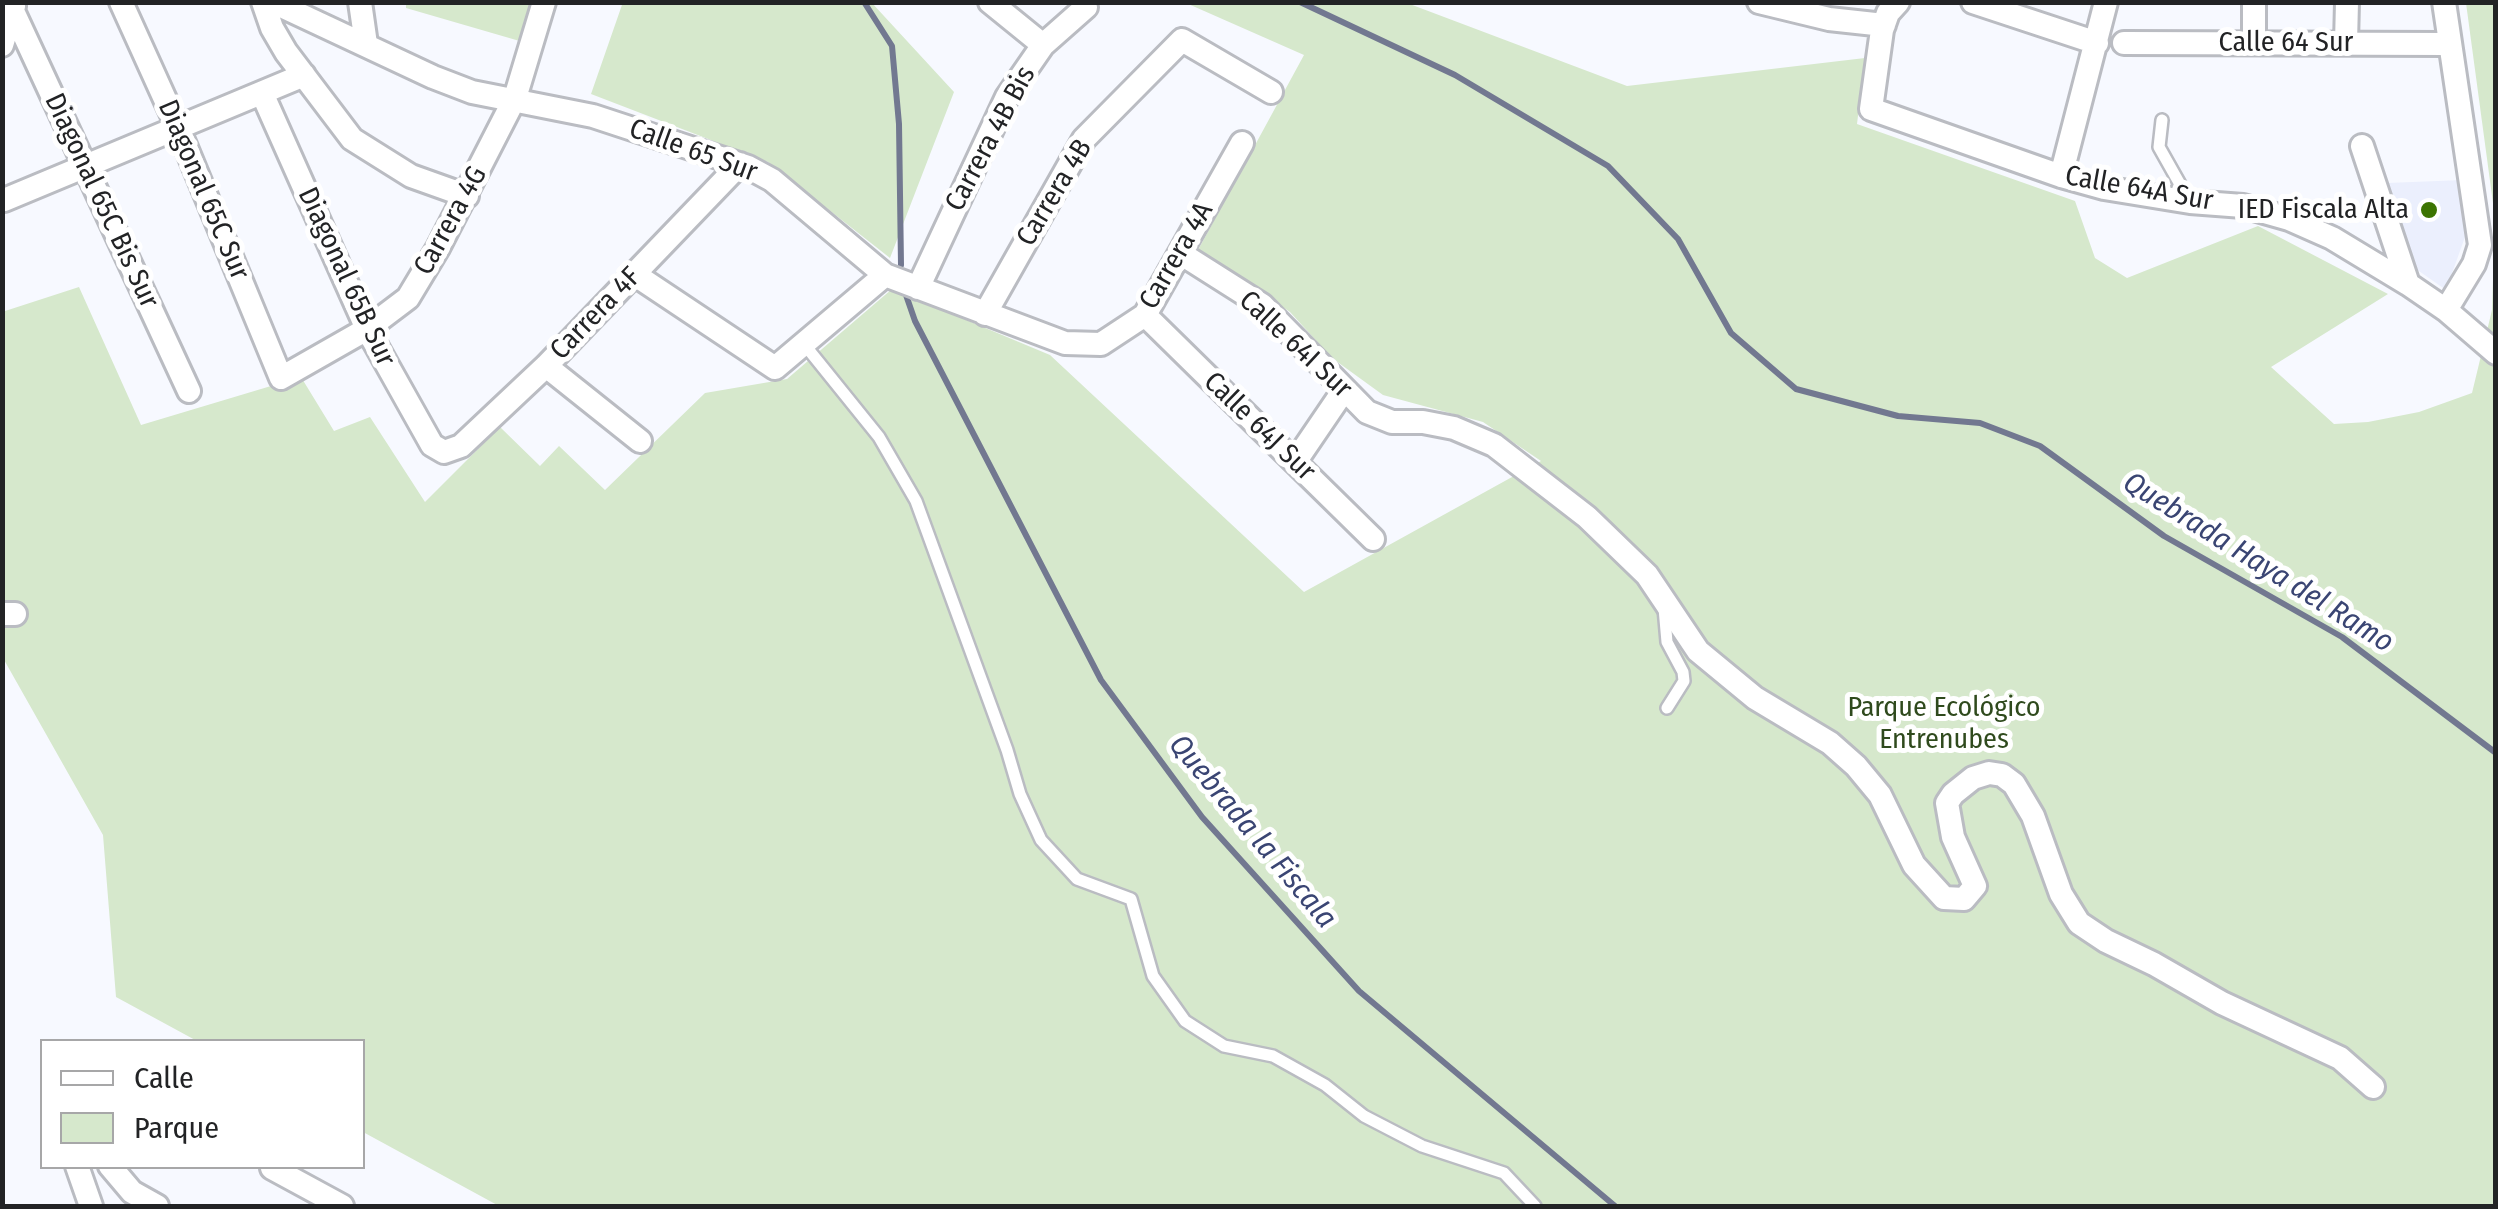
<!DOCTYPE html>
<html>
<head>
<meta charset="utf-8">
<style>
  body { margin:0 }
  #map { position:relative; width:2498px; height:1209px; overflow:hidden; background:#f7f9ff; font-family:"Fira Sans Condensed",sans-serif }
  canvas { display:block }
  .frame { position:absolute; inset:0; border:5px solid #222325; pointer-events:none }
  .legend { position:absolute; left:40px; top:1039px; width:325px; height:130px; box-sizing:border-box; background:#fff; border:2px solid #a7a7a8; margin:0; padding:12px 18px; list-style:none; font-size:30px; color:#222325 }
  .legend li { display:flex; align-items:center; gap:20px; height:50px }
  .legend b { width:50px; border:2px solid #a7a7a8 }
</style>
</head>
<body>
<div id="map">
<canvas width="2498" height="1209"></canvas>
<div class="frame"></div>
<ul class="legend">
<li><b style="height:12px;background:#fff"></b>Calle</li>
<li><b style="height:28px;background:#d6e8cc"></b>Parque</li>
</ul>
</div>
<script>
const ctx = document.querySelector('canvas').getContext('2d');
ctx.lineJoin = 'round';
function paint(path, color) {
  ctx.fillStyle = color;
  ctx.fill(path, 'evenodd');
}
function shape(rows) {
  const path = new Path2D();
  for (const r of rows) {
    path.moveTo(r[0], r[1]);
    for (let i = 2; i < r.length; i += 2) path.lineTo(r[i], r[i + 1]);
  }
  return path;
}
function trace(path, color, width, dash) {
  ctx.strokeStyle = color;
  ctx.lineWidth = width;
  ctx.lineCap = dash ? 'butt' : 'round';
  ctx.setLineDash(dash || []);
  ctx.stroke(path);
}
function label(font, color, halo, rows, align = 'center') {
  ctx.font = font + ' "Fira Sans Condensed",sans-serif';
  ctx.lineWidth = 10;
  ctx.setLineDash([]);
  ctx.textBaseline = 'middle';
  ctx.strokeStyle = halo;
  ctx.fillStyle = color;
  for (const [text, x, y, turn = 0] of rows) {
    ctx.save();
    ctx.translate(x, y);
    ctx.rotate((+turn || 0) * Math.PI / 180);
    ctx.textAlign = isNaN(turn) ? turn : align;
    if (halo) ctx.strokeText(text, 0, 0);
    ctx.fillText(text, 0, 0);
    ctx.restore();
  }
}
const built = shape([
  [2463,180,2465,237,2446,290,2409,264,2387,183]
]);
const green = shape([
  [623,2,872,3,954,92,890,258,768,162,591,94],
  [406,3,538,3,523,42,406,8],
  [1186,3,1407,3,1627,86,1865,58,1857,124,2075,201,2095,258,2127,278,2258,226,2388,294,2271,367,2334,424,2368,422,2419,412,2472,393,2492,310,2495,218,2466,3,2495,3,2495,1206,499,1206,363,1132,362,1042,197,1041,116,997,103,835,3,658,2,312,79,287,141,425,301,377,334,431,370,417,425,502,500,427,540,466,559,446,605,490,705,393,787,379,892,289,1050,355,1304,592,1541,461,1483,422,1383,395,1332,358,1290,312,1198,250,1304,55]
]);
const stream = shape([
  [864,2,892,46,899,124,901,265],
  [1300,2,1455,75,1608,166,1678,239,1731,333,1796,389,1898,416,1980,423,2040,446,2164,536,2342,637,2496,753],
  [906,295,915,321,1101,680,1202,817,1359,991,1615,1206]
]);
const lane = shape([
  [2162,120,2159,147,2190,202],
  [804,344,879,437,916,501,1007,750,1020,794,1041,840,1077,879,1131,899,1153,976,1185,1021,1224,1046,1273,1056,1325,1085,1364,1116,1422,1146,1504,1173,1535,1206],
  [1664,608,1667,642,1683,672,1684,681,1667,708]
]);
const street = shape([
  [121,2,178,128,281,378,367,329,408,298,438,248,515,98,544,2],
  [263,2,272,28,286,52,352,139,411,176,467,196],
  [273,2,433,77,472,92,593,116,748,167,772,180,885,275,1065,343,1101,344,1145,315,1242,143],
  [360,2,366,44],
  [990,2,1043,45],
  [1759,2,1829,19,1884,25],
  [1898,2,1888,13,1882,30,1871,109,2061,176,2104,188,2190,202,2243,206,2289,219,2332,238,2408,284,2446,310,2496,353],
  [1973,2,2097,43],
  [2254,2,2254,43],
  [2444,2,2480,245,2474,264,2446,310],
  [13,11,189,391],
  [2124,43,2447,44],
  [2346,43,2347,2],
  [2,45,14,6],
  [262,93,367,329,432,445,444,452,461,446,546,366,740,164],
  [2362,146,2408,284],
  [2061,176,2106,2],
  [4,200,304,75],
  [1180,253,1262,305,1367,412,1392,422,1423,422,1454,428,1494,445,1587,517,1647,575,1698,651,1755,698,1830,743,1856,766,1880,795,1914,865,1944,898,1964,899,1975,886,1953,837,1947,803,1953,794,1973,778,1989,773,2002,775,2014,784,2033,816,2061,894,2079,923,2106,941,2154,964,2222,1003,2340,1058,2373,1087],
  [634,274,775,368,885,275],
  [918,288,1007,97,1043,45,1086,7],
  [985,314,1084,139,1182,40,1271,92],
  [1145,315,1373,539],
  [546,366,640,441],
  [1295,462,1344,390],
  [2,614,15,614],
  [77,1166,91,1206],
  [110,1166,132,1192,157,1206],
  [272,1168,342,1206]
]);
const markers = [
  [2429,210,10,"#3c7402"]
];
const streetNames = [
  ["Calle 64 Sur",2286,43],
  ["Carrera 4B Bis",991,139,-62],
  ["Calle 65 Sur",693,151,20],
  ["Calle 64A Sur",2139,189,10],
  ["Diagonal 65C Sur",203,190,67],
  ["Carrera 4B",1055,193,-59],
  ["Diagonal 65C Bis Sur",101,201,65],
  ["Carrera 4G",451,221,-61],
  ["Carrera 4A",1177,256,-60],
  ["Diagonal 65B Sur",346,277,65],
  ["Carrera 4F",596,314,-46],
  ["Calle 64I Sur",1295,345,43],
  ["Calle 64J Sur",1259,427,44]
];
const poiNames = [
  ["IED Fiscala Alta",2409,210]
];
const parkNames = [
  ["Parque Ecológico",1944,708],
  ["Entrenubes",1944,740]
];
const waterNames = [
  ["Quebrada Haya del Ramo",2258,563,32],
  ["Quebrada la Fiscala",1252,832,50]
];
paint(built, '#ebeffd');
paint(green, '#d6e8cc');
trace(stream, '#727890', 6);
trace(lane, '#babcc2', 16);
trace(street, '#babcc2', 28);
trace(lane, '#fff', 11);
trace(street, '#fff', 22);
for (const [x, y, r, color] of markers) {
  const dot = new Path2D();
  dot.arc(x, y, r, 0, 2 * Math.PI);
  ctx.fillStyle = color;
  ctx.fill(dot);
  trace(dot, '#fff', 4);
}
label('28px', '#222325', '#fff', streetNames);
label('28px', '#222325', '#fff', poiNames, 'right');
label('28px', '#2f4a1d', '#fff', parkNames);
label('italic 30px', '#3a4573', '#fff', waterNames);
</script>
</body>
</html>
